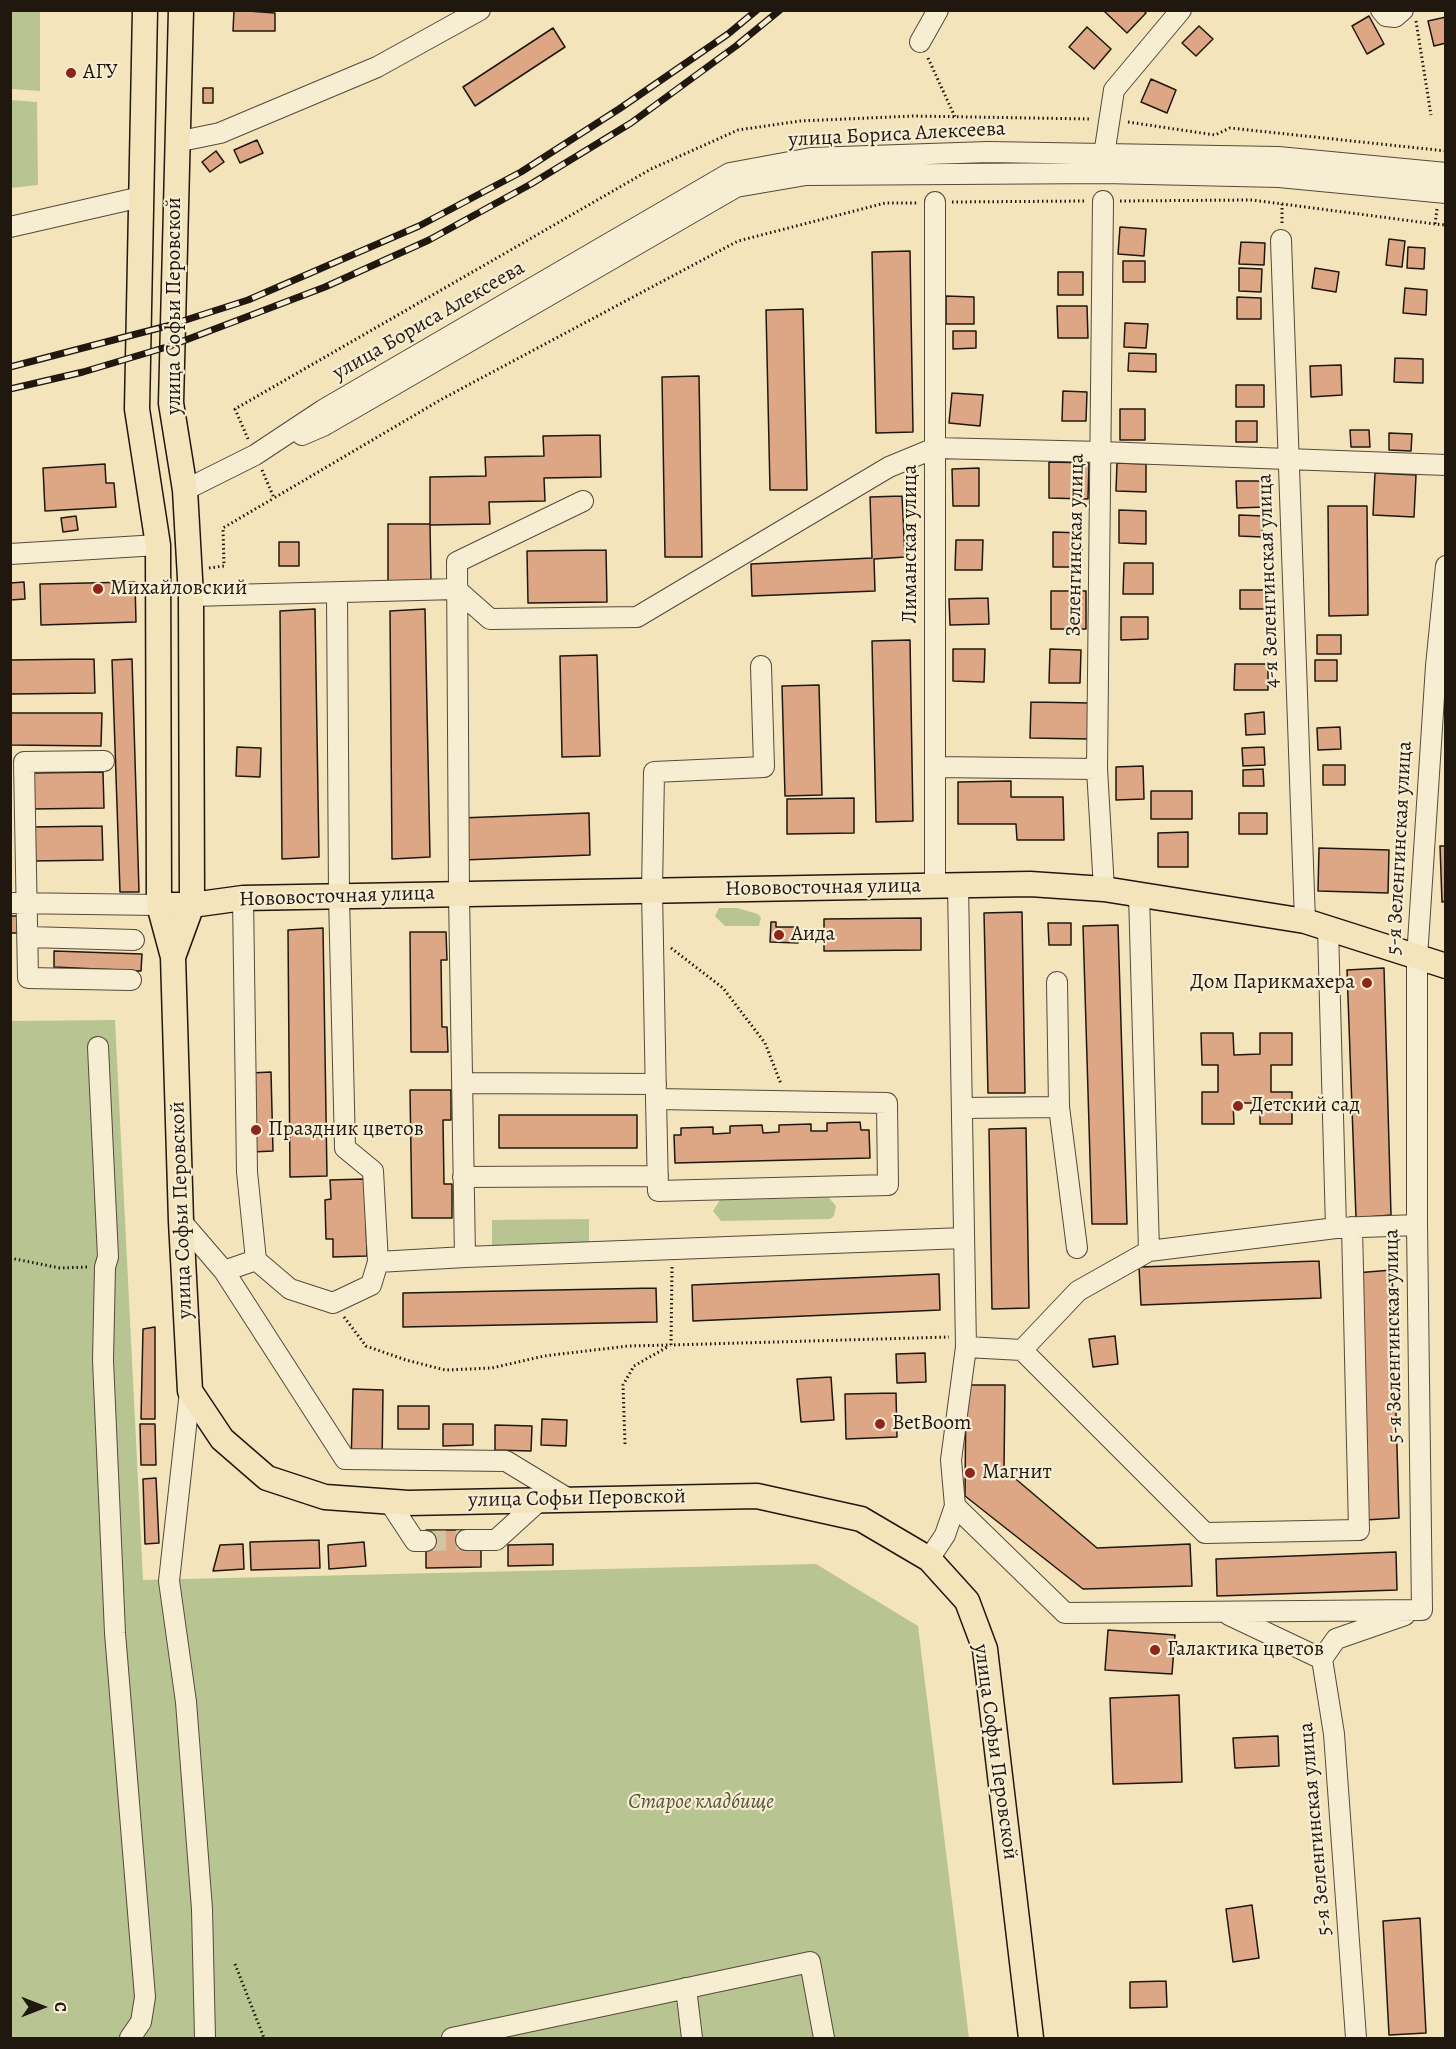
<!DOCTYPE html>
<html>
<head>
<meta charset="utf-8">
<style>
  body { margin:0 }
  #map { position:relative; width:1456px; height:2049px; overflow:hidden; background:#f3e4bc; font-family:Alegreya,serif }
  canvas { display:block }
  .frame { position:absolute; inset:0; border:12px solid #20170f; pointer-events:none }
  .north { position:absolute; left:12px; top:1977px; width:60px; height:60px; -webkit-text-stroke:4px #f7edd3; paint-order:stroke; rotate:90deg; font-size:16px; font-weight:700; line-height:24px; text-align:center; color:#20170f }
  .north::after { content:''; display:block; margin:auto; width:21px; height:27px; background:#20170f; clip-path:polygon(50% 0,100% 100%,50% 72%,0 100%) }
</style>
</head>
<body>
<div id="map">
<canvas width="1456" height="2049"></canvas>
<div class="frame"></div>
<div class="north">С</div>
</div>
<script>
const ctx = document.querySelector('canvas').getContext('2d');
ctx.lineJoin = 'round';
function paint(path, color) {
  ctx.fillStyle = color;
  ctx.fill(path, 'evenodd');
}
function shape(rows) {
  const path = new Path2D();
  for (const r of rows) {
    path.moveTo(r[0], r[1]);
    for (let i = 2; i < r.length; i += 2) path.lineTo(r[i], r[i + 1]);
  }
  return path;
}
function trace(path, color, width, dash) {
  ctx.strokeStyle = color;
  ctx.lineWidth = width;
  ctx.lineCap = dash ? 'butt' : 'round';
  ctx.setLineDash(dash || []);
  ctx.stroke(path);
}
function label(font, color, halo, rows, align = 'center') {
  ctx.font = font + ' Alegreya,serif';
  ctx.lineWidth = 4.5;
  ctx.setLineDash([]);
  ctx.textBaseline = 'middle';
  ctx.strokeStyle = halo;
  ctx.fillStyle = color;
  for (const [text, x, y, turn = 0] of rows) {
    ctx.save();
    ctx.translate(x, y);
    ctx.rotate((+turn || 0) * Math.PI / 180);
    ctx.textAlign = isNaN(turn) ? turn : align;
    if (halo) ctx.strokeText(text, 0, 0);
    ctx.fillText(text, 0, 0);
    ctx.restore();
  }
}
const green = shape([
  [10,11,40,11,40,91,11,89],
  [11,100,37,102,38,185,11,188],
  [719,908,737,908,758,914,761,918,759,926,725,926,715,916],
  [115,1020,143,1580,816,1564,918,1626,969,2038,11,2038,10,1021],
  [829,1198,836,1206,834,1216,830,1219,721,1221,713,1211,720,1200],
  [589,1219,589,1242,492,1246,492,1220]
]);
const building = shape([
  [234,10,275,13,275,31,233,31,234,10],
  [1143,10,1146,13,1127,33,1104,11,1143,10],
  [1369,16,1384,44,1367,54,1352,26,1369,16],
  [1446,17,1446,43,1434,46,1428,21,1446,17],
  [1199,26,1213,39,1196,56,1182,43,1199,26],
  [1087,27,1111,49,1094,69,1069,47,1087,27],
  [553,28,565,47,475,106,463,87,553,28],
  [1151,79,1176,90,1167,113,1141,102,1151,79],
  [203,88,213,88,213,103,203,103,203,88],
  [257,140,263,153,240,163,234,150,257,140],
  [216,151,224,162,210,172,202,162,216,151],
  [1120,227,1146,229,1144,256,1118,254,1120,227],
  [1389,239,1405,241,1402,267,1386,265,1389,239],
  [1241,242,1265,243,1264,265,1239,264,1241,242],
  [1408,247,1425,248,1424,269,1407,268,1408,247],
  [910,251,913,432,876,433,872,252,910,251],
  [1123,261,1145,261,1145,282,1123,282,1123,261],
  [1239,268,1262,269,1261,292,1239,291,1239,268],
  [1315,268,1339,272,1336,292,1312,288,1315,268],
  [1058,272,1083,272,1083,295,1058,295,1058,272],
  [1405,288,1427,290,1426,315,1403,313,1405,288],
  [946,296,974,297,974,324,946,324,946,296],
  [1237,297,1261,298,1261,319,1237,319,1237,297],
  [1057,306,1087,306,1088,338,1058,338,1057,306],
  [803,309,807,490,770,490,766,310,803,309],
  [1125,323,1148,324,1146,348,1124,347,1125,323],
  [953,331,976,331,976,348,953,349,953,331],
  [1129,353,1156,354,1156,372,1128,371,1129,353],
  [1395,358,1423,359,1423,383,1394,382,1395,358],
  [1341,365,1342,395,1311,397,1310,366,1341,365],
  [699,376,702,557,665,557,662,377,699,376],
  [1236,385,1264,385,1264,407,1236,407,1236,385],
  [1063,391,1087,392,1086,421,1062,421,1063,391],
  [952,393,983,395,980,426,949,423,952,393],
  [1120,409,1145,409,1145,440,1120,440,1120,409],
  [1236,421,1257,421,1257,442,1236,442,1236,421],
  [1350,430,1369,430,1370,447,1351,447,1350,430],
  [1389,433,1412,434,1411,451,1389,450,1389,433],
  [600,435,601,477,544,478,545,501,489,502,490,524,430,525,431,581,388,582,388,524,430,524,430,477,486,476,485,457,544,456,543,436,600,435],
  [1049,462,1089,463,1088,499,1049,498,1049,462],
  [1117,463,1146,464,1146,492,1116,491,1117,463],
  [105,464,106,483,114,483,116,507,45,511,43,468,105,464],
  [979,468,979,506,953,506,952,469,979,468],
  [1375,473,1416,475,1414,517,1373,515,1375,473],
  [1236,481,1264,481,1265,507,1237,508,1236,481],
  [902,496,905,557,874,559,875,591,752,596,751,564,872,558,870,497,902,496],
  [1328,506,1367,506,1368,615,1329,616,1328,506],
  [1119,510,1146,511,1146,544,1119,543,1119,510],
  [1239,515,1263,516,1262,537,1239,536,1239,515],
  [76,516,78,530,63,532,61,518,76,516],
  [1053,532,1082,533,1082,567,1053,567,1053,532],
  [956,540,983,540,982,570,955,570,956,540],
  [279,542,299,542,299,566,279,566,279,542],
  [606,550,607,602,528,603,527,551,606,550],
  [1124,563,1153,563,1153,594,1123,594,1124,563],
  [24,582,25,599,10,600,10,583,24,582],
  [135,582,136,622,41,625,40,584,135,582],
  [1240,590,1266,590,1266,609,1240,609,1240,590],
  [1051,591,1086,591,1086,629,1051,629,1051,591],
  [988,598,989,624,950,625,949,599,988,598],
  [315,609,319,857,282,859,280,611,315,609],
  [425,609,430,857,392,859,390,611,425,609],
  [1121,617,1148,617,1148,639,1121,640,1121,617],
  [1317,635,1341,635,1341,654,1317,654,1317,635],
  [910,640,913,821,876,822,872,641,910,640],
  [953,649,985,649,984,682,953,681,953,649],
  [1050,649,1081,650,1080,683,1049,683,1050,649],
  [597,655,600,756,562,757,560,656,597,655],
  [94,659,95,693,10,694,10,660,94,659],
  [132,659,139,892,120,892,112,660,132,659],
  [1315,660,1337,660,1337,681,1315,681,1315,660],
  [1235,664,1268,664,1268,690,1234,690,1235,664],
  [819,685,822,795,785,796,782,686,819,685],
  [1031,702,1092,703,1091,739,1030,738,1031,702],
  [1264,712,1265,734,1246,735,1245,714,1264,712],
  [10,713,102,713,101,746,10,745,10,713],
  [1340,727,1341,749,1318,750,1317,728,1340,727],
  [237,747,261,748,260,777,236,776,237,747],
  [1264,747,1265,765,1243,766,1242,748,1264,747],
  [1323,765,1345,765,1345,785,1323,785,1323,765],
  [1143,766,1144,799,1116,800,1116,767,1143,766],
  [1263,769,1264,786,1243,786,1243,770,1263,769],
  [103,772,104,808,32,809,31,773,103,772],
  [1011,781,1011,797,1063,797,1064,840,1017,840,1016,824,958,824,958,782,1011,781],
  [1151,791,1192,791,1192,819,1151,819,1151,791],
  [854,798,854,833,787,834,787,799,854,798],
  [589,813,590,855,463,860,461,818,589,813],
  [1239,813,1267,813,1267,834,1239,834,1239,813],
  [102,826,103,860,31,861,30,827,102,826],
  [1188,832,1188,867,1158,867,1158,833,1188,832],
  [1440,846,1446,846,1446,901,1442,902,1440,846],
  [1319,848,1389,850,1388,893,1318,891,1319,848],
  [1022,912,1025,1093,988,1093,984,913,1022,912],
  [10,916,19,916,18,933,10,933,10,916],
  [921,918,921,950,824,951,824,919,921,918],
  [771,922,776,922,776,927,798,927,798,943,770,942,771,922],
  [1048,923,1071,923,1071,945,1049,945,1048,923],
  [1118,925,1127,1224,1092,1224,1083,926,1118,925],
  [323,928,327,1176,290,1177,288,930,323,928],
  [410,932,446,932,447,960,441,960,442,1027,447,1027,448,1052,411,1052,410,932],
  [54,951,142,954,141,971,54,967,54,951],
  [1384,968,1391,1215,1356,1218,1347,970,1384,968],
  [1201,1033,1233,1033,1234,1055,1260,1054,1260,1033,1292,1033,1292,1065,1271,1065,1271,1092,1292,1092,1292,1124,1260,1124,1260,1103,1233,1103,1234,1124,1202,1124,1202,1092,1218,1092,1218,1065,1202,1065,1201,1033],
  [271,1072,273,1151,252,1152,250,1073,271,1072],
  [410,1090,451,1090,451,1120,443,1120,444,1184,452,1184,452,1218,412,1218,410,1090],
  [499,1115,637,1115,637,1148,499,1148,499,1115],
  [860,1122,861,1130,869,1130,870,1158,675,1163,674,1135,681,1135,681,1128,713,1127,713,1134,730,1133,730,1126,762,1125,763,1133,779,1132,779,1125,811,1124,811,1131,827,1131,827,1123,860,1122],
  [1026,1128,1029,1308,992,1309,989,1129,1026,1128],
  [365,1179,367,1256,333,1257,333,1239,326,1239,325,1200,331,1199,330,1180,365,1179],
  [1319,1261,1321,1298,1141,1305,1139,1267,1319,1261],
  [1392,1270,1399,1518,1365,1520,1355,1273,1392,1270],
  [939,1274,940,1310,693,1321,692,1285,939,1274],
  [656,1288,657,1322,403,1327,403,1293,656,1288],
  [155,1327,155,1419,141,1419,143,1329,155,1327],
  [1115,1336,1118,1364,1093,1367,1089,1339,1115,1336],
  [925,1353,926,1382,897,1383,896,1354,925,1353],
  [831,1377,834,1420,801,1422,797,1379,831,1377],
  [966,1385,1005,1385,1004,1469,1097,1548,1190,1544,1192,1586,1083,1589,965,1496,966,1385],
  [353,1389,383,1390,382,1465,351,1464,353,1389],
  [896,1393,897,1437,846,1439,845,1394,896,1393],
  [398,1406,429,1406,429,1429,398,1429,398,1406],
  [542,1419,567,1420,566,1446,541,1445,542,1419],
  [140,1424,155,1424,156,1465,141,1465,140,1424],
  [443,1424,473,1424,473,1445,443,1446,443,1424],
  [495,1425,532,1426,531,1451,495,1450,495,1425],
  [156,1478,159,1543,145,1544,143,1479,156,1478],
  [426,1530,466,1530,466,1547,481,1547,481,1567,426,1568,426,1530],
  [319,1540,320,1568,251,1570,250,1542,319,1540],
  [364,1542,366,1566,329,1569,328,1545,364,1542],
  [243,1544,244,1569,213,1571,220,1545,243,1544],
  [553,1544,553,1565,508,1566,508,1545,553,1544],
  [1396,1552,1397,1590,1217,1596,1216,1559,1396,1552],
  [1108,1630,1175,1635,1172,1674,1105,1670,1108,1630],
  [1179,1695,1182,1782,1113,1784,1110,1698,1179,1695],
  [1278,1736,1279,1766,1235,1768,1233,1738,1278,1736],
  [1252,1905,1259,1958,1233,1962,1226,1909,1252,1905],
  [1420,1918,1426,2033,1389,2035,1383,1921,1420,1918],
  [1166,1981,1167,2007,1130,2008,1130,1982,1166,1981]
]);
const minorTunnel = shape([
  [426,1541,466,1540]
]);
const path = shape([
  [1416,21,1431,115],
  [928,58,955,117],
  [1128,122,1215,135,1230,128,1446,151],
  [1120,201,1252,200,1435,224],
  [952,202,1087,201],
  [1437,209,1435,224,1446,225],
  [1282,223,1282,204],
  [248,439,235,409,651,169,738,130,800,121,913,116,1091,119],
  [262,470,274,498,442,399,738,241,885,203,919,203],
  [209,568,224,566,223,528,274,498],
  [671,948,723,988,765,1043,781,1084],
  [10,1258,60,1268,89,1267],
  [672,1267,671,1345,949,1337],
  [344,1317,366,1346,406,1360,445,1370,492,1368,544,1356,628,1346,671,1345],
  [625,1444,623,1385,634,1366,669,1346],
  [235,1964,264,2038]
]);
const minor = shape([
  [1381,10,1386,16,1395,17,1403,10],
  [920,42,938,10],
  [176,142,220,133,377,67,480,10],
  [1104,155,1114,90,1181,10],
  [1103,201,1097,769,1104,889],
  [935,202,935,886],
  [10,227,141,197],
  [1281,240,1305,921],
  [302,435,323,426,736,187,806,175,1104,173,1279,177,1446,193],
  [185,490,255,455,323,410,730,173,811,158,988,152,1278,157,1446,173],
  [583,501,457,562,459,894,465,1257,964,1238],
  [10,554,158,545],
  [191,596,456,589,490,619,637,617,889,467,935,448,1102,452,1446,465],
  [104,761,24,762,28,978,131,980],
  [937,767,1097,769],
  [958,885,966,1347],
  [10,903,159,905],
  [1328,928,1336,1228],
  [28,937,134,940],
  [1057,982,1059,1107,1077,1248],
  [98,1047,108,1257,105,1267,103,1360,115,1633,145,1997,141,2022,130,2038],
  [462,1083,656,1084],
  [656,1099,887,1103,888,1185,658,1191,656,1099,652,891,654,772,764,767,761,666],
  [962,1108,1059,1107],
  [463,1177,658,1176],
  [181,1221,224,1271,345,1459,506,1461,567,1498],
  [1149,1251,1336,1228,1417,1225],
  [256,1260,290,1289,333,1303,371,1285,378,1262,373,1171,345,1148,339,896,337,594],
  [378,1262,465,1257],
  [224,1271,256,1260,247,1172,243,898],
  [1022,1350,1078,1291,1149,1251,1139,894],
  [190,1391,169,1581,186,1702,202,1909,205,2038],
  [390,1503,415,1541,426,1541],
  [955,1506,951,1460,966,1347,1022,1350,1205,1533,1359,1530,1352,1227],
  [466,1540,496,1540,540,1500],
  [929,1559,945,1535,955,1506,1065,1613,1422,1610],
  [1422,1610,1417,1225,1417,958,1436,666,1446,566],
  [1229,1615,1322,1659],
  [686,1988,692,2038],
  [452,2038,810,1962,824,2038],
  [1356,2038,1334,1734,1322,1659,1336,1639,1405,1615]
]);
const major = shape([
  [145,10,137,409,158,545,159,905,173,957,181,1221,190,1391,222,1439,267,1478,325,1497,408,1503,757,1496,861,1519,929,1559,967,1601,985,1649,1031,2038],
  [159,905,192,905,243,898,1030,884,1104,889,1305,921,1446,966],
  [173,957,192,905,191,596,185,490,171,403,181,10]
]);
const rail = shape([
  [10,367,167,326,248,300,419,226,521,172,619,109,728,34,757,10],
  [10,389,83,372,170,346,325,287,429,240,531,184,631,123,736,46,780,10]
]);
const markers = [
  [71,73,6,"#8f2418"],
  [98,589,6,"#8f2418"],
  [779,935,6,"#8f2418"],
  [1367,983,6,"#8f2418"],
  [1238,1106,6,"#8f2418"],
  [256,1130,6,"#8f2418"],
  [880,1424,6,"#8f2418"],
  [970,1473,6,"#8f2418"],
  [1155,1650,6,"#8f2418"]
];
const poiNames = [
  ["АГУ",83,73],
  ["Михайловский",110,589],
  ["Аида",791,935],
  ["Дом Парикмахера",1355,983,"right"],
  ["Детский сад",1250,1106],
  ["Праздник цветов",268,1130],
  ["BetBoom",892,1424],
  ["Магнит",982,1473],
  ["Галактика цветов",1167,1650]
];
const streetNames = [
  ["улица Бориса Алексеева",897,135,-3],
  ["улица Софьи Перовской",175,306,-90],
  ["улица Бориса Алексеева",429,321,-30],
  ["Лиманская улица",911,544,-90],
  ["Зеленгинская улица",1076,545,-89],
  ["4-я Зеленгинская улица",1269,581,-92],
  ["5-я Зеленгинская улица",1400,848,-87],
  ["Нововосточная улица",823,888,-1],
  ["Нововосточная улица",337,897,-2],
  ["улица Софьи Перовской",182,1210,-92],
  ["5-я Зеленгинская улица",1394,1336,-91],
  ["улица Софьи Перовской",577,1499,-1],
  ["улица Софьи Перовской",995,1752,82],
  ["5-я Зеленгинская улица",1316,1829,-95]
];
const parkNames = [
  ["Старое кладбище",701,1803]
];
paint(green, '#b8c593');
paint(building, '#dda786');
trace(building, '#20170f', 1.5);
trace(minorTunnel, '#d3c5a2', 20, [20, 10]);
trace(minor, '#554a3a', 22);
trace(major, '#20170f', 27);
trace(path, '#20170f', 3, [1.5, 3]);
trace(minor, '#f7edd3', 20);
trace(major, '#f3e4bc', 24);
trace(rail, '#20170f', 7);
trace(rail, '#f7edd3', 4.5, [14]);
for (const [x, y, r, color] of markers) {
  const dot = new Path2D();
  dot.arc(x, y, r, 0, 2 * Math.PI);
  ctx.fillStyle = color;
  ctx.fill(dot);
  trace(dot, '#f7edd3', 2);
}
label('21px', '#20170f', '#f7edd3', poiNames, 'left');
label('21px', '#20170f', '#f7edd3', streetNames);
label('italic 21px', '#55543d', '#f7edd3', parkNames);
</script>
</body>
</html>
